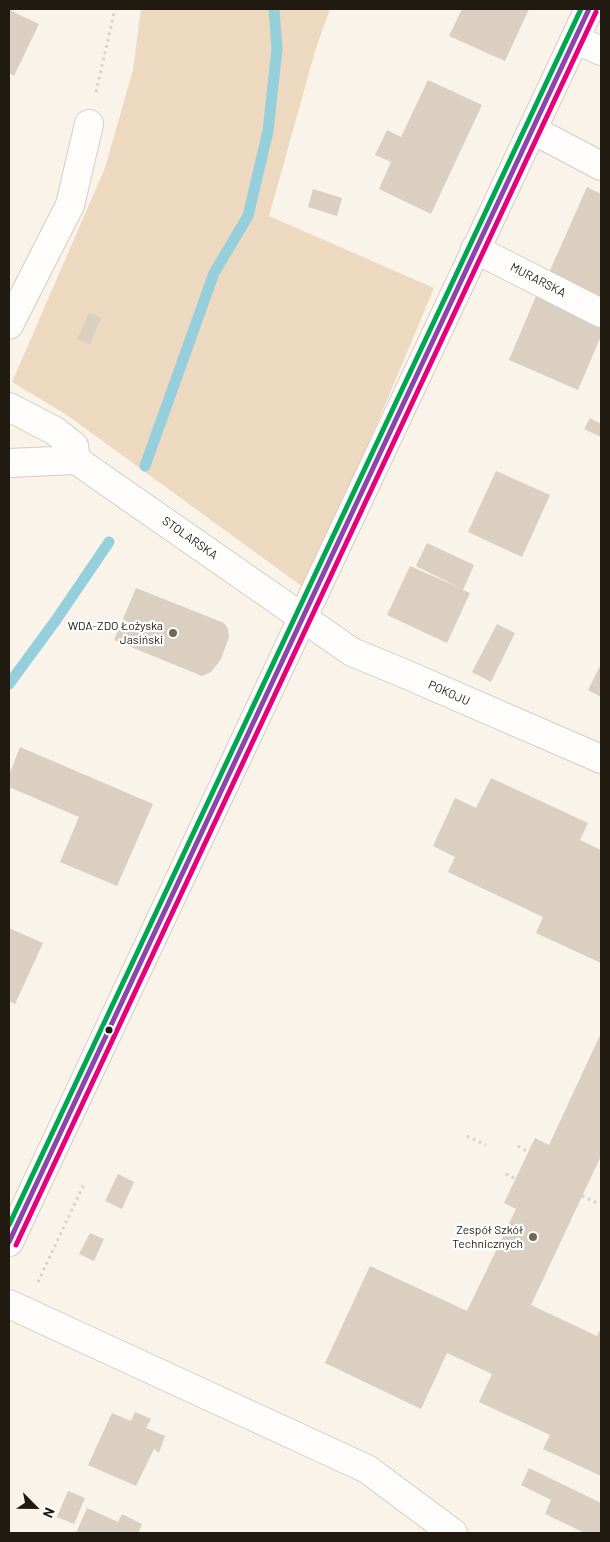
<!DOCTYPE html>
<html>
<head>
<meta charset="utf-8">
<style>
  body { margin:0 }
  #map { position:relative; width:610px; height:1542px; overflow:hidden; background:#f9f3ea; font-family:Barlow,sans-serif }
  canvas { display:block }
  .frame { position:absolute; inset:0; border:10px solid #201a10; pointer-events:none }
  .north { position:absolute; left:10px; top:1482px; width:50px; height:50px; -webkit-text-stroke:4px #fff; paint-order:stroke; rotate:113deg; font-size:14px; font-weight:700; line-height:20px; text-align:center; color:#201a10 }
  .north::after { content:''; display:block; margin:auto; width:18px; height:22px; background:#201a10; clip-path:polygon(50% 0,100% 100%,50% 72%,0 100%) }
</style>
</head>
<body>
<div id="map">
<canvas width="610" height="1542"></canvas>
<div class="frame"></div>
<div class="north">N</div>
</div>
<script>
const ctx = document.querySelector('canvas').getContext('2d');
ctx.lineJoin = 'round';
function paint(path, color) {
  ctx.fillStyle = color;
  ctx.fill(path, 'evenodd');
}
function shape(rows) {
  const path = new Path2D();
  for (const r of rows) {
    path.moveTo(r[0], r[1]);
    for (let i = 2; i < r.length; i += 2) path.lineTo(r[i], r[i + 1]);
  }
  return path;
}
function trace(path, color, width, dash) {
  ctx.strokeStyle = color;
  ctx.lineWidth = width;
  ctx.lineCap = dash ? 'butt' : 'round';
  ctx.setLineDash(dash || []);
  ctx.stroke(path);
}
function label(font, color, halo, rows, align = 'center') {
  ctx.font = font + ' Barlow,sans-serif';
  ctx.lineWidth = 4.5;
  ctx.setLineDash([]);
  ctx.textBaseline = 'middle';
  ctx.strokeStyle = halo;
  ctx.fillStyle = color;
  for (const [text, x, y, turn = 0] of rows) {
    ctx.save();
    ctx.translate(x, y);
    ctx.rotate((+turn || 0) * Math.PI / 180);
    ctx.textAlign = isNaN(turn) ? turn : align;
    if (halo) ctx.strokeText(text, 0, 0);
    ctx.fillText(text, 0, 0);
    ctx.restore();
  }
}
const green = shape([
  [141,9,330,9,316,48,269,216,434,288,307,590,64,413,12,382,105,168,133,70]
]);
const stream = shape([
  [145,466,214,273,248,216,268,131,277,49,274,9],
  [9,684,56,620,109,542]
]);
const building = shape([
  [462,9,529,9,505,61,449,36],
  [9,10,39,24,14,76,9,73],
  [428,80,482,105,431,214,379,189,391,162,375,155,387,130,401,137],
  [587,187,601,194,601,299,548,275],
  [313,189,342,198,337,216,308,207],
  [536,296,601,324,601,336,578,390,509,360],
  [89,313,101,318,90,344,77,339],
  [590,418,601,424,601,437,584,429],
  [496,471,550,495,522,557,468,532],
  [427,543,474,565,463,590,470,593,447,643,387,615,410,566,460,588,416,566],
  [136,588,224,623,228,629,229,637,221,659,211,672,202,676,114,640],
  [497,624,515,633,491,682,472,672],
  [601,664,601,697,588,690],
  [20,747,153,804,117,886,60,862,79,817,9,787,9,775],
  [491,778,588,823,580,840,601,850,601,963,536,933,543,917,448,872,455,857,433,846,455,798,476,808],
  [9,928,43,943,15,1004,9,1001],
  [601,1033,601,1156,531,1305,597,1336,601,1328,601,1476,543,1449,550,1435,479,1402,492,1374,447,1353,421,1409,325,1363,370,1266,467,1311,516,1209,504,1203,535,1138,549,1145],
  [118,1174,134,1182,122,1209,105,1201],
  [90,1233,104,1239,94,1261,79,1254],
  [135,1412,151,1419,146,1428,165,1436,159,1453,154,1449,136,1486,88,1465,112,1413,131,1421],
  [529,1468,601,1503,601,1533,585,1533,545,1514,551,1500,521,1485],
  [68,1491,85,1498,74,1524,57,1517],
  [87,1508,118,1522,122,1514,142,1524,138,1533,76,1533]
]);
const path = shape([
  [96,92,115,9],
  [467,1136,486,1145],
  [518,1146,529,1152],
  [506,1174,516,1179],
  [582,1196,597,1203],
  [38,1282,84,1184]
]);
const minor = shape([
  [575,39,601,51],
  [533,130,601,166],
  [475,249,601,313],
  [9,325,70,205,89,124],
  [9,407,55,431,74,446,76,460],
  [9,463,76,460,352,652,403,673,601,759],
  [9,1242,589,9],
  [9,1304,367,1469,453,1533]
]);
const bus1 = shape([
  [9,1242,589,9]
]);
const bus2 = shape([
  [16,1245,596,12]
]);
const bus3 = shape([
  [9,1225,581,9]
]);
const markers = [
  [173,633,5,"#6c665c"],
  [109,1030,4.5,"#201a10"],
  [533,1237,5,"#6c665c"]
];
const streetNames = [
  ["MURARSKA",538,280,27],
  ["STOLARSKA",190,538,35],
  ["POKOJU",449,693,24]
];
const poiNames = [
  ["WDA-ZDO Łożyska",163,626],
  ["Jasiński",163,640],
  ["Zespół Szkół",523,1230],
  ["Technicznych",523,1244]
];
paint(green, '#ecd9bf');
trace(stream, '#94cfdb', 11);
paint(building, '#dacfc0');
trace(minor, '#d3cdc4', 30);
trace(path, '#d4d2cf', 3, [2.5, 4]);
trace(minor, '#fefdfc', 28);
trace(bus1, '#8e44ad', 5);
trace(bus2, '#e5007d', 5);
trace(bus3, '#00a651', 5);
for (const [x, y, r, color] of markers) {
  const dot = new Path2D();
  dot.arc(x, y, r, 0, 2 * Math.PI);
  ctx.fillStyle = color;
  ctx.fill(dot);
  trace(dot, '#fff', 2);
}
label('12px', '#201a10', '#fff', streetNames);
label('12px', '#201a10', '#fff', poiNames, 'right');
</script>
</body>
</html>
